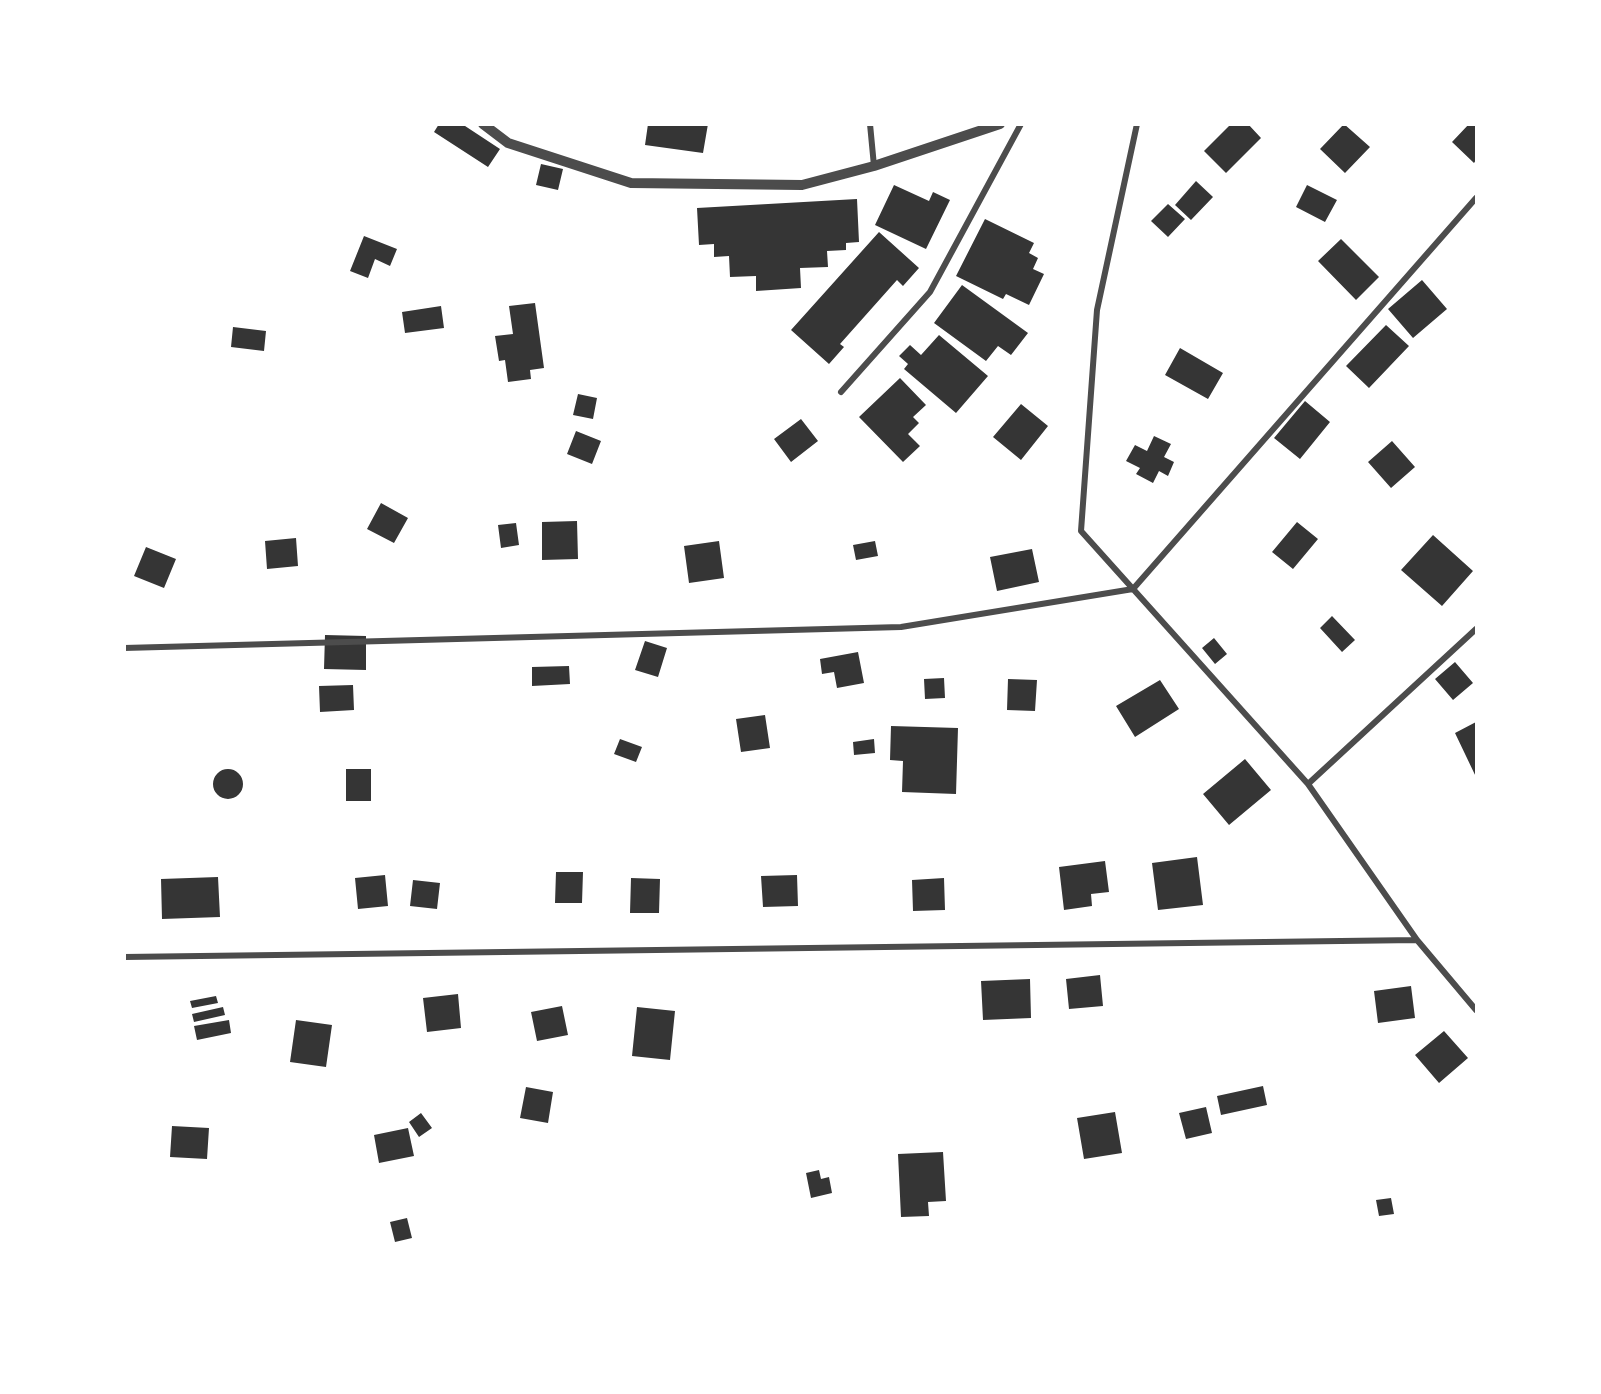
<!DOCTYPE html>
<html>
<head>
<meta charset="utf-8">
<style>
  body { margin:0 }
  #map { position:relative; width:1601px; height:1394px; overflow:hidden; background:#fff; font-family:"Titillium Web",sans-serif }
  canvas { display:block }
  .frame { position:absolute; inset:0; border:126px solid #fff; pointer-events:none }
</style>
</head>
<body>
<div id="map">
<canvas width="1601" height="1394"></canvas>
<div class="frame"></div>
</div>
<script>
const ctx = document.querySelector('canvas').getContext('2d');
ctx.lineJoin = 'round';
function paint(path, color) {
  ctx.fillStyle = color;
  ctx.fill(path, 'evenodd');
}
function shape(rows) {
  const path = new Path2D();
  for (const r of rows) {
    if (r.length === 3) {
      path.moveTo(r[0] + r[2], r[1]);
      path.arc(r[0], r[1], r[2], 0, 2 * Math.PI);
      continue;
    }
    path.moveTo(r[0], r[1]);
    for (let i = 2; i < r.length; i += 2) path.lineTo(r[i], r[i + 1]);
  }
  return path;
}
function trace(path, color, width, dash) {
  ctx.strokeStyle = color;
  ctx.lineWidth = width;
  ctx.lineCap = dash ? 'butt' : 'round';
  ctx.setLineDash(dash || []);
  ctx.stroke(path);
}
const building = shape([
  [439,124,462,124,500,149,488,167,434,132],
  [648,124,708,124,703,153,645,145],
  [1231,124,1248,124,1261,138,1226,173,1204,151],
  [1344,124,1370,147,1345,173,1320,149],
  [1469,124,1476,124,1476,160,1474,163,1452,142],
  [541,164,563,169,558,190,536,185],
  [1196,181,1213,197,1191,220,1175,205],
  [894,185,929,201,933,192,950,200,926,249,875,225],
  [1307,185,1337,200,1325,222,1296,207],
  [857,199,859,242,846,243,846,250,827,251,828,267,800,268,801,288,756,291,756,276,730,277,729,256,714,257,714,244,699,245,697,208],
  [1168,204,1185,219,1168,237,1151,221],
  [985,219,1034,243,1029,253,1038,258,1033,269,1044,274,1029,305,1006,294,1003,299,956,276],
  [879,232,919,268,903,286,897,280,840,344,844,347,829,364,791,330],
  [364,236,397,249,390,266,375,259,368,278,350,271],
  [1341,239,1379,277,1356,300,1318,261],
  [1422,280,1447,309,1413,338,1388,309],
  [962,285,1028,333,1011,355,998,346,986,361,934,323],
  [535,303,544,368,530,370,531,379,508,382,505,360,499,361,495,336,513,334,509,306],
  [441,306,444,328,405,333,402,312],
  [1386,325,1409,346,1369,388,1346,366],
  [233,327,266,331,264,351,231,347],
  [939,335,988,376,956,413,904,369,908,364,899,356,910,345,921,355],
  [1180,348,1223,373,1208,399,1165,375],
  [900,378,926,405,913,417,919,423,908,434,920,446,903,462,859,417],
  [578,394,597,398,593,419,573,415],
  [1305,401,1330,422,1300,459,1274,438],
  [1021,404,1048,426,1021,460,993,437],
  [801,419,818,441,791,462,774,439],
  [576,431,601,441,592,464,567,454],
  [1154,436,1171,444,1164,457,1174,462,1168,476,1159,471,1153,483,1136,474,1140,468,1126,461,1135,445,1147,451],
  [1392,441,1415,467,1391,488,1368,462],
  [381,503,408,518,394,543,367,529],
  [577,521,578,559,542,560,542,522],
  [1297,522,1318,539,1293,569,1272,552],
  [516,523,519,545,501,548,498,525],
  [1433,535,1473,571,1442,606,1401,570],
  [296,538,298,566,267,569,265,541],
  [719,541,724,578,689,583,684,546],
  [875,541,878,556,856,560,853,545],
  [146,547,176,559,164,588,134,576],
  [1032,549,1039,582,997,591,990,557],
  [1332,616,1355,640,1342,652,1320,628],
  [325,635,366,636,366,670,324,669],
  [1214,638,1227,654,1215,664,1202,648],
  [645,641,667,648,658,677,635,670],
  [858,652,864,683,837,688,834,672,822,674,820,659],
  [1455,662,1473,683,1453,700,1435,679],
  [569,666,570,684,532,686,532,667],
  [944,678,945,698,925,699,924,679],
  [1008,679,1037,680,1035,711,1007,710],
  [1160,680,1179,709,1135,737,1116,706],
  [353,685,354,710,320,712,319,686],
  [765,715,770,748,741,752,736,719],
  [1476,722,1476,777,1455,733],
  [891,726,958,728,956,794,902,792,903,761,890,760],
  [620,739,642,747,636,762,614,754],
  [874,739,875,753,854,755,853,742],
  [1245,759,1271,790,1229,825,1203,794],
  [346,769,371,769,371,801,346,801],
  [228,784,15],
  [1197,857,1203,905,1158,910,1152,863],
  [1105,861,1109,892,1091,894,1092,906,1064,910,1059,867],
  [556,872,583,872,582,903,555,903],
  [385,875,388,906,358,909,355,878],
  [797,875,798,906,763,907,761,876],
  [218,877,220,917,162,919,161,879],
  [631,878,660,879,659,913,630,913],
  [944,878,945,910,913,911,912,880],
  [413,880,440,883,437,909,410,906],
  [1100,975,1103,1006,1069,1009,1066,979],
  [1030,979,1031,1018,983,1020,981,981],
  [1411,986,1415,1018,1378,1023,1374,991],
  [458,994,461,1028,427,1032,423,998],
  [216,996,218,1003,192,1008,190,1001],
  [562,1006,568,1035,537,1041,531,1012],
  [223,1007,225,1015,194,1022,192,1014],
  [637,1007,675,1011,670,1060,632,1056],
  [229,1020,231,1033,197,1040,194,1026],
  [296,1020,332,1025,326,1067,290,1062],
  [1444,1031,1468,1058,1439,1083,1415,1055],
  [1263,1086,1267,1105,1221,1115,1217,1096],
  [526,1087,553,1092,548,1123,520,1118],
  [1206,1107,1212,1133,1186,1139,1179,1113],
  [1115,1112,1122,1153,1084,1159,1077,1118],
  [421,1113,432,1128,419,1137,409,1122],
  [172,1126,209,1128,207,1159,170,1157],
  [408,1128,414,1156,379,1163,374,1135],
  [943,1152,946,1201,928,1202,929,1216,901,1217,898,1154],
  [819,1170,821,1179,829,1177,832,1193,811,1198,806,1173],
  [1391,1198,1394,1214,1379,1216,1376,1200],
  [407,1218,412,1238,395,1242,390,1222]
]);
const minor = shape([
  [870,124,874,166],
  [1137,124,1097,310,1081,531,1308,784,1417,940,1476,1010],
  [841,392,930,292,1021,124],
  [124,648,901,627,1133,589,1476,198],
  [1308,784,1476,629],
  [124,957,1417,940]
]);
const tertiary = shape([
  [483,124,508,143,631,183,802,185,874,166,1000,124]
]);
paint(building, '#353535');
trace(minor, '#4c4c4c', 6);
trace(tertiary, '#4c4c4c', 10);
</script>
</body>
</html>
